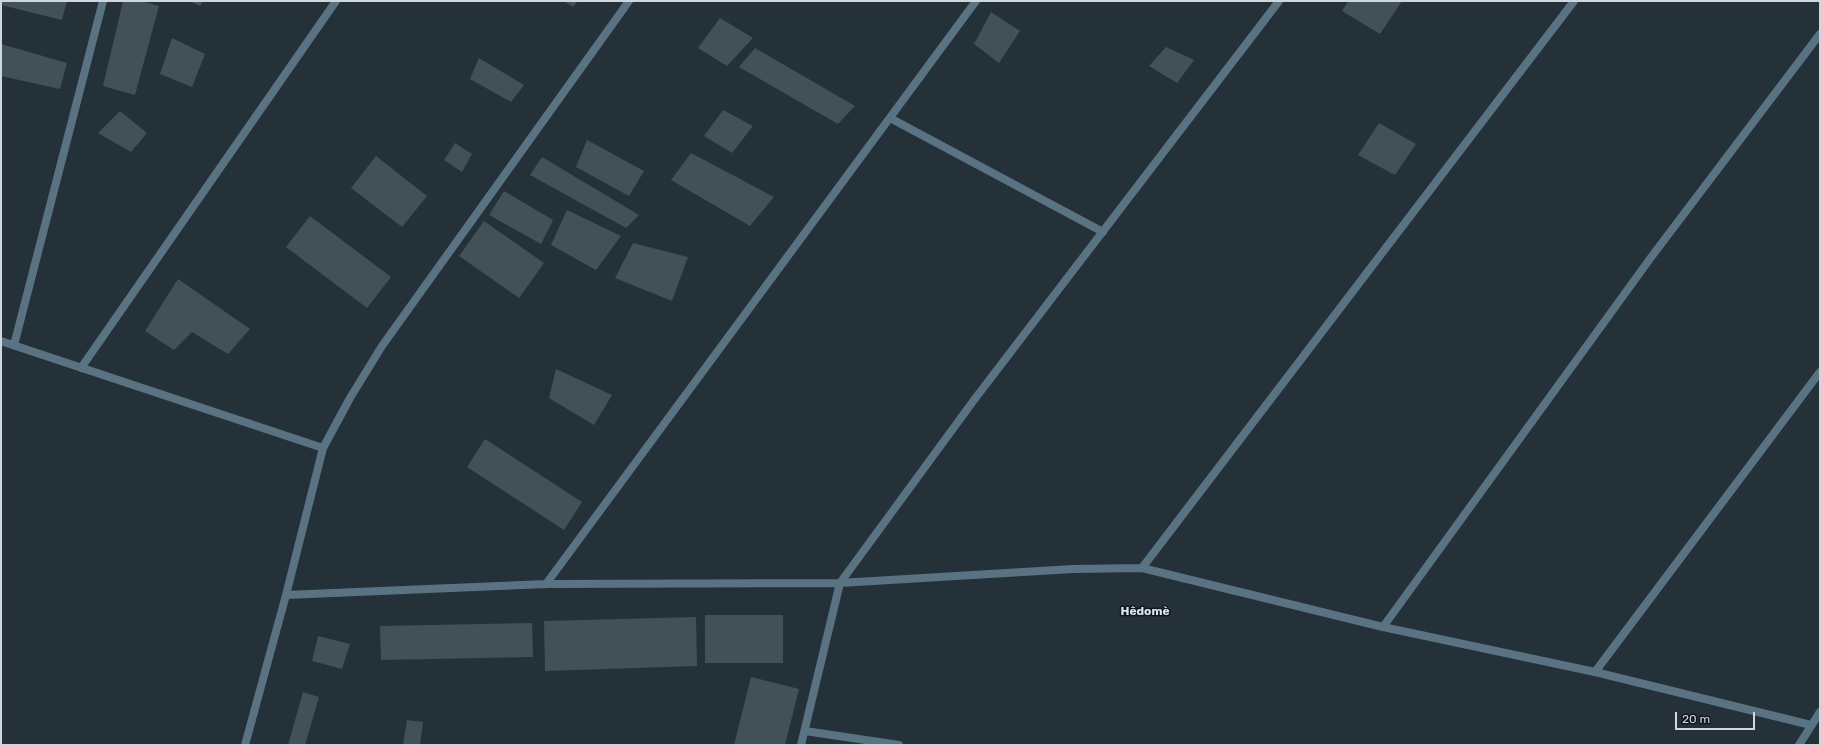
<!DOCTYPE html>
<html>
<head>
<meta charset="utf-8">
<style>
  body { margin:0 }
  #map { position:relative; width:1821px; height:746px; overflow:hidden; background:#243139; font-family:Rubik,sans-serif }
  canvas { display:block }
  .frame { position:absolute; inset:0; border:2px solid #cfd7dc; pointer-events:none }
  .scale { position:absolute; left:1675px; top:712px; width:80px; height:18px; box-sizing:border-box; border:2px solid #cfd7dc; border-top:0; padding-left:5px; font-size:12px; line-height:14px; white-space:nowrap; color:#cfd7dc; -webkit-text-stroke:3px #12181c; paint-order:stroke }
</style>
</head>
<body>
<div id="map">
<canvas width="1821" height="746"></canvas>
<div class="frame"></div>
<div class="scale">20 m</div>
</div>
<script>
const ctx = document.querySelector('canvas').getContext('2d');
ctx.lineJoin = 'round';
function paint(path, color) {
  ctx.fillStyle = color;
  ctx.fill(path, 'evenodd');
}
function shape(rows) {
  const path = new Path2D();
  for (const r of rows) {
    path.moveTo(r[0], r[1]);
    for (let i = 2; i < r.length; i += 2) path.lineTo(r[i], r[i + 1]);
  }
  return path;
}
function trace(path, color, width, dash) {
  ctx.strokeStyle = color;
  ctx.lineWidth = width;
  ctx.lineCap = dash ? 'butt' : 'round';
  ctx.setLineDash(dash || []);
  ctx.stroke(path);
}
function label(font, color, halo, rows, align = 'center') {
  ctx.font = font + ' Rubik,sans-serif';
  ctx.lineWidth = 3;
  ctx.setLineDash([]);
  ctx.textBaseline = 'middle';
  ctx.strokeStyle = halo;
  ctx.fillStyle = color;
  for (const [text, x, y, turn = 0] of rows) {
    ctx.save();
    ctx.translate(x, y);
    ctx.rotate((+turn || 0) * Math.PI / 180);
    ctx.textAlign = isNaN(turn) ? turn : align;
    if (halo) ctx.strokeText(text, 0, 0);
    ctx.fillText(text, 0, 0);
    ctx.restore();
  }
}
const building = shape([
  [1,1,67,1,62,20,1,5],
  [123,1,141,1,159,6,135,95,103,86],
  [189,1,203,1,200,6],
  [564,1,578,1,573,7],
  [1348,1,1402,1,1380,34,1342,11],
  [991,12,1020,31,999,63,974,44],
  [720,18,753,38,727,66,698,48],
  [172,38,205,54,192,87,160,74],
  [1,44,67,63,60,89,1,76],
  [1166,47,1194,60,1177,83,1149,66],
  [755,48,855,106,838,124,739,67],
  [479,58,524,85,511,102,470,79],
  [723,110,753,126,732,153,704,136],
  [120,111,147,133,131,152,98,133],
  [1379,123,1416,144,1395,175,1358,155],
  [587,140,644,171,629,196,576,167],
  [455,143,472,154,462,172,444,160],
  [691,153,774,197,750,226,671,180],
  [376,156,427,196,402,227,351,188],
  [542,157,639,215,626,228,530,175],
  [504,191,553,220,541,244,489,215],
  [567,210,621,236,596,270,551,245],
  [310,216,391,277,367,308,286,247],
  [484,221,544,263,519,298,459,256],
  [633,243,688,257,672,301,615,278],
  [178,279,250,329,228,354,192,332,174,350,145,331],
  [556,369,612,395,594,425,549,398],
  [485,439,582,502,564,530,467,467],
  [705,615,783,615,783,663,705,663],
  [696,617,697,666,545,671,544,621],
  [532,623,533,657,381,660,380,626],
  [318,636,350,644,342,669,312,661],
  [751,677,799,689,785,745,734,745],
  [303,692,319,697,305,745,288,745],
  [407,720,423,722,420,745,403,745]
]);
const minor = shape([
  [890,118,1103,232],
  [1,341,323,448],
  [14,345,103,1],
  [81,368,336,1],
  [1142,568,1574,1],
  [546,584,976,1],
  [286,595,546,584,840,583,1073,569,1142,568,1383,627,1595,672,1811,725],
  [1383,627,1652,256,1820,34],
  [1595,672,1820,372],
  [805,731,899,745],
  [245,745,286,595,323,448,350,398,382,346,629,1],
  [801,745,840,583,974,400,1279,1],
  [1799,745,1820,712]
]);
const quarterNames = [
  ["Hêdomè",1145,612]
];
paint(building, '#425058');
trace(minor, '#5a7383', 8);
label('bold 12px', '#d7e7f2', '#12181c', quarterNames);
</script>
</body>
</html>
